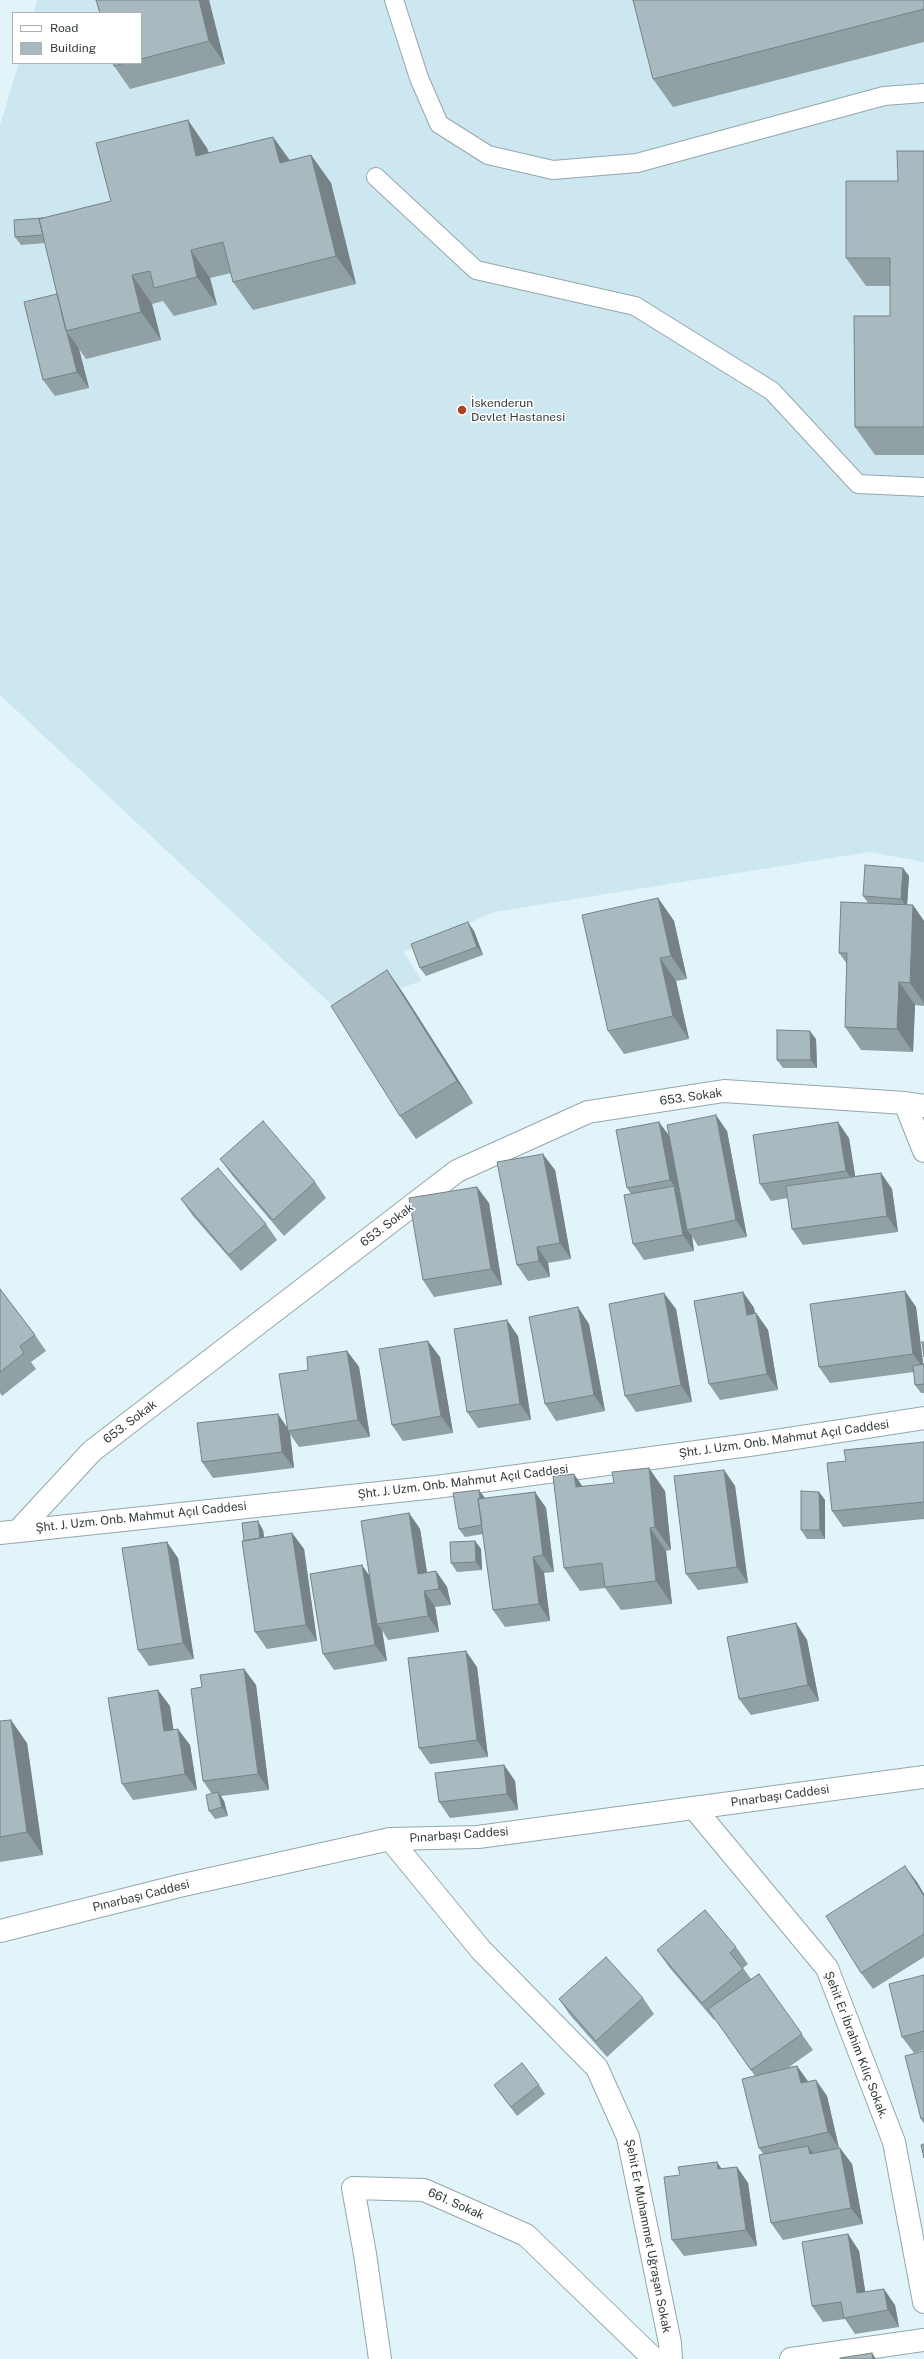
<!DOCTYPE html>
<html>
<head>
<meta charset="utf-8">
<style>
  body { margin:0 }
  #map { position:relative; width:924px; height:2359px; overflow:hidden; background:#e1f4f9; font-family:"Public Sans",sans-serif }
  canvas { display:block }
  .legend { position:absolute; left:12px; top:12px; width:130px; height:52px; box-sizing:border-box; background:#fff; border:1px solid #aeb1b1; margin:0; padding:5px 7px; list-style:none; font-size:12px; color:#343b3d }
  .legend li { display:flex; align-items:center; gap:8px; height:20px }
  .legend b { width:20px; border:1px solid #aeb1b1 }
</style>
</head>
<body>
<div id="map">
<canvas width="924" height="2359"></canvas>
<ul class="legend">
<li><b style="height:5px;background:#fff"></b>Road</li>
<li><b style="height:11px;background:#a8bac0"></b>Building</li>
</ul>
</div>
<script>
const ctx = document.querySelector('canvas').getContext('2d');
ctx.lineJoin = 'round';
function paint(path, color) {
  ctx.fillStyle = color;
  ctx.fill(path, 'evenodd');
}
function shape(rows) {
  const path = new Path2D();
  for (const r of rows) {
    path.moveTo(r[0], r[1]);
    for (let i = 2; i < r.length; i += 2) path.lineTo(r[i], r[i + 1]);
  }
  return path;
}
function trace(path, color, width, dash) {
  ctx.strokeStyle = color;
  ctx.lineWidth = width;
  ctx.lineCap = dash ? 'butt' : 'round';
  ctx.setLineDash(dash || []);
  ctx.stroke(path);
}
function label(font, color, halo, rows, align = 'center') {
  ctx.font = font + ' "Public Sans",sans-serif';
  ctx.lineWidth = 3;
  ctx.setLineDash([]);
  ctx.textBaseline = 'middle';
  ctx.strokeStyle = halo;
  ctx.fillStyle = color;
  for (const [text, x, y, turn = 0] of rows) {
    ctx.save();
    ctx.translate(x, y);
    ctx.rotate((+turn || 0) * Math.PI / 180);
    ctx.textAlign = isNaN(turn) ? turn : align;
    if (halo) ctx.strokeText(text, 0, 0);
    ctx.fillText(text, 0, 0);
    ctx.restore();
  }
}
const built = shape([
  [37,0,924,0,924,862,869,852,494,912,404,952,422,981,335,1008,0,695,0,125,19,63,141,63,141,13,34,13]
]);
const service = shape([
  [394,0,419,78,439,124,488,155,553,170,637,163,884,96,924,93],
  [376,177,476,270,635,306,772,391,858,484,924,487]
]);
const minor = shape([
  [924,1106,905,1103,924,1151],
  [19,1530,92,1451,457,1171,588,1112,724,1091,905,1103],
  [0,1533,436,1487,756,1444,924,1418],
  [694,1808,827,1968,894,2142,924,2302],
  [390,1839,481,1950,597,2068,628,2137,670,2343,671,2359],
  [0,1931,179,1886,390,1839,478,1837,924,1777],
  [380,2359,365,2254,353,2188,424,2190,526,2235,654,2359],
  [791,2359,924,2340]
]);
const wall = shape([
  [96,0,209,0,225,64,130,89,114,66,113,63,141,63,141,13],
  [924,0,924,42,673,107,653,79],
  [50,63,79,63,51,64],
  [273,137,290,160,311,155,331,183,356,284,253,310,233,282,231,273,210,278,217,305,174,316,163,301,152,304,161,340,86,359,79,349,89,388,55,396,43,380,57,294,45,243,21,245,15,237,43,218,111,201,207,148,209,153],
  [924,151,924,455,875,455,855,427,890,316,890,286,866,286,846,258,898,181],
  [909,876,907,905,913,905,924,921,924,1006,915,1005,913,1052,861,1050,845,1027,847,964,839,953,868,903,863,896],
  [658,898,674,921,687,979,676,981,689,1039,624,1054,608,1031],
  [474,931,483,955,426,976,420,968],
  [387,970,403,993,473,1103,416,1139,400,1116],
  [816,1039,817,1068,783,1068,777,1060],
  [727,1131,747,1237,698,1246,692,1236,694,1251,644,1260,633,1244,631,1194,627,1188,669,1136],
  [849,1138,855,1176,881,1173,892,1189,898,1232,803,1245,792,1229,788,1198,771,1201,760,1184],
  [220,1159,315,1182,326,1198,284,1236,232,1175],
  [555,1170,571,1259,548,1263,550,1277,528,1281,517,1265],
  [181,1199,266,1224,277,1240,241,1271,193,1216],
  [489,1203,502,1285,434,1297,423,1280],
  [0,1289,35,1335,46,1351,31,1362,36,1369,2,1396,0,1393],
  [905,1291,916,1307,923,1364,924,1364,924,1393,921,1393,915,1385,914,1372,830,1383,819,1367],
  [743,1292,754,1308,755,1314,756,1313,768,1330,778,1390,720,1400,709,1384],
  [676,1309,692,1402,636,1412,625,1396],
  [589,1324,605,1411,556,1421,545,1404],
  [518,1336,531,1420,478,1428,467,1412],
  [347,1351,359,1367,370,1437,299,1447,290,1434,294,1468,213,1478,202,1462,287,1426,308,1370],
  [440,1357,453,1433,403,1441,392,1425],
  [924,1442,924,1519,843,1527,832,1511,846,1461],
  [724,1470,735,1486,748,1583,698,1590,686,1574],
  [582,1486,665,1491,671,1550,666,1551,672,1604,621,1610,605,1588,580,1591,564,1568],
  [535,1492,546,1508,554,1572,544,1573,550,1621,505,1627,493,1610,483,1534,465,1537,459,1529,485,1498,485,1499],
  [819,1492,825,1500,825,1539,807,1539,801,1530],
  [409,1513,420,1529,427,1573,436,1571,447,1587,451,1605,435,1607,439,1632,388,1640,382,1630,387,1661,334,1670,323,1654,370,1576],
  [263,1530,264,1538,292,1533,304,1549,317,1641,267,1649,255,1632,244,1541],
  [475,1541,481,1549,482,1570,457,1572,451,1563],
  [178,1558,194,1659,149,1666,138,1650],
  [796,1623,807,1640,819,1701,751,1715,739,1699],
  [477,1667,488,1757,430,1764,419,1748],
  [244,1669,256,1685,269,1790,221,1796,224,1801,228,1816,215,1819,209,1811,212,1794,203,1781,202,1687],
  [170,1706,173,1730,190,1745,197,1790,133,1800,122,1784],
  [0,1721,27,1743,43,1855,0,1862],
  [504,1765,515,1781,518,1810,450,1818,439,1802],
  [917,1882,924,1894,924,1957,873,1989,861,1973],
  [736,1947,748,1964,743,1968,751,1979,759,1974,813,2050,789,2067,797,2066,808,2081,827,2096,839,2148,852,2164,863,2224,783,2240,771,2223,763,2154,759,2148,755,2076,715,2019,714,2020,669,1967,657,1950],
  [924,1975,924,2050,914,2053,902,2037],
  [643,1998,654,2014,607,2057,570,2015,559,1999],
  [924,2051,924,2124,921,2119],
  [494,2085,539,2085,545,2094,517,2116],
  [737,2167,748,2183,757,2246,684,2256,672,2240,680,2175],
  [848,2234,859,2251,865,2292,895,2305,899,2327,855,2334,845,2319,823,2322,812,2306]
]);
const shadedWall = shape([
  [199,0,209,0,225,64,209,41],
  [188,120,207,148,216,185,196,156],
  [273,137,293,166,280,163],
  [311,155,331,183,356,284,336,256],
  [191,250,210,278,217,305,197,277],
  [132,275,152,304,161,340,141,312],
  [68,333,79,349,89,388,77,372],
  [903,868,909,876,907,907,901,899],
  [658,898,674,921,687,979,671,956],
  [913,905,924,921,924,1003,910,983],
  [468,922,474,931,483,955,477,947],
  [660,958,676,981,689,1039,673,1016],
  [387,970,403,993,473,1103,457,1081],
  [899,982,915,1005,913,1052,897,1029],
  [810,1031,816,1039,817,1068,811,1060],
  [716,1115,727,1131,747,1237,736,1220],
  [659,1122,671,1138,682,1196,670,1180],
  [838,1122,849,1138,857,1187,846,1171],
  [543,1154,555,1170,571,1259,560,1243],
  [881,1173,892,1189,898,1232,887,1216],
  [674,1186,686,1202,687,1230,692,1236,694,1251,683,1235],
  [477,1187,489,1203,502,1285,491,1269],
  [537,1247,548,1263,550,1277,539,1261],
  [905,1291,916,1307,924,1370,913,1354],
  [743,1292,754,1308,759,1331,747,1315],
  [664,1293,676,1309,692,1402,681,1385],
  [578,1307,589,1324,605,1411,594,1395],
  [756,1313,768,1330,778,1390,767,1374],
  [507,1320,518,1336,531,1420,520,1404],
  [428,1341,440,1357,453,1433,441,1416],
  [347,1351,359,1367,370,1437,358,1420],
  [278,1414,289,1430,288,1431,290,1434,294,1468,282,1452],
  [649,1468,665,1491,671,1550,655,1527],
  [724,1470,735,1486,748,1583,737,1567],
  [574,1474,590,1497,576,1487],
  [479,1490,485,1498,490,1533,484,1525],
  [535,1492,546,1508,554,1572,543,1555],
  [819,1492,825,1500,825,1539,820,1530],
  [409,1513,420,1529,430,1590,418,1574],
  [258,1521,263,1530,266,1550,260,1541],
  [650,1528,666,1551,672,1604,656,1581],
  [292,1533,304,1549,317,1641,306,1625],
  [475,1541,481,1549,482,1570,476,1562],
  [167,1542,178,1558,194,1659,183,1643],
  [533,1557,544,1573,550,1621,539,1604],
  [362,1565,373,1581,377,1624,382,1630,387,1661,375,1645],
  [436,1571,447,1587,451,1605,439,1589],
  [424,1591,435,1607,439,1632,428,1616],
  [796,1623,807,1640,819,1701,808,1685],
  [466,1651,477,1667,488,1757,477,1740],
  [244,1669,256,1685,269,1790,258,1774],
  [158,1690,170,1706,176,1747,164,1731],
  [11,1720,27,1743,43,1855,27,1832],
  [178,1729,190,1745,197,1790,185,1774],
  [504,1765,515,1781,518,1810,507,1794],
  [218,1792,224,1801,228,1816,222,1807],
  [905,1866,917,1882,924,1894,924,1896],
  [797,2066,808,2082,801,2083],
  [816,2080,827,2096,839,2148,828,2132],
  [808,2146,819,2162,810,2154],
  [840,2148,852,2164,863,2224,851,2208],
  [717,2162,728,2178,718,2169],
  [737,2167,748,2183,757,2246,746,2230],
  [848,2234,859,2251,868,2309,857,2293],
  [884,2289,895,2305,899,2327,888,2310],
  [872,2353,876,2359,873,2359]
]);
const building = shape([
  [96,0,199,0,209,41,141,59,141,13,100,13,96,0],
  [633,0,924,0,924,9,653,79,633,0],
  [113,63,125,63,114,66,113,63],
  [188,120,196,156,273,137,280,163,311,155,336,256,233,282,223,242,191,250,197,277,154,288,150,271,132,275,141,312,66,331,39,219,111,201,96,143,188,120],
  [897,151,924,151,924,427,855,427,854,316,890,316,890,258,846,258,846,181,898,181,897,151],
  [43,218,39,219,43,235,15,237,14,220,43,218],
  [57,294,77,372,43,380,24,302,57,294],
  [865,865,903,868,901,899,863,896,865,865],
  [658,898,671,956,660,958,673,1016,608,1031,582,915,658,898],
  [841,902,913,905,910,983,899,982,897,1029,845,1027,847,953,839,953,841,902],
  [468,922,477,947,420,968,411,944,468,922],
  [387,970,457,1081,400,1116,331,1006,387,970],
  [777,1030,810,1031,811,1060,777,1060,777,1030],
  [716,1115,736,1220,687,1230,667,1125,716,1115],
  [263,1121,315,1182,273,1220,220,1159,263,1121],
  [659,1122,670,1180,627,1188,616,1130,659,1122],
  [838,1122,846,1171,760,1184,753,1135,838,1122],
  [543,1154,560,1243,537,1247,539,1261,517,1265,497,1162,543,1154],
  [218,1168,266,1224,229,1255,181,1199,218,1168],
  [881,1173,887,1216,792,1229,786,1186,881,1173],
  [674,1186,683,1235,633,1244,624,1195,674,1186],
  [477,1187,491,1269,423,1280,409,1198,477,1187],
  [0,1289,35,1335,20,1346,24,1353,0,1372,0,1289],
  [905,1291,913,1354,819,1367,810,1304,905,1291],
  [743,1292,747,1315,756,1313,767,1374,709,1384,694,1301,743,1292],
  [664,1293,681,1385,625,1396,609,1304,664,1293],
  [578,1307,594,1395,545,1404,529,1317,578,1307],
  [507,1320,520,1404,467,1412,454,1329,507,1320],
  [428,1341,441,1416,392,1425,379,1349,428,1341],
  [922,1342,924,1342,924,1357,922,1342],
  [347,1351,358,1420,288,1431,279,1374,308,1370,307,1357,347,1351],
  [924,1364,924,1384,915,1385,913,1366,924,1364],
  [278,1414,282,1452,202,1462,197,1423,278,1414],
  [924,1442,924,1502,832,1511,827,1463,846,1461,844,1450,924,1442],
  [649,1468,655,1527,650,1528,656,1581,605,1587,602,1563,564,1568,553,1476,574,1474,576,1487,614,1483,612,1472,649,1468],
  [724,1470,737,1567,686,1574,674,1476,724,1470],
  [479,1490,480,1499,478,1499,482,1525,459,1529,453,1493,479,1490],
  [801,1491,819,1492,820,1530,801,1530,801,1491],
  [535,1492,543,1555,533,1557,539,1604,493,1610,478,1499,535,1492],
  [409,1513,418,1574,436,1571,439,1589,424,1591,428,1616,377,1624,361,1521,409,1513],
  [258,1521,260,1538,244,1541,242,1523,258,1521],
  [292,1533,306,1625,255,1632,242,1541,292,1533],
  [475,1541,476,1562,451,1563,450,1542,475,1541],
  [167,1542,183,1643,138,1650,122,1548,167,1542],
  [362,1565,375,1645,323,1654,310,1574,362,1565],
  [796,1623,808,1685,739,1699,727,1637,796,1623],
  [466,1651,477,1740,419,1748,408,1658,466,1651],
  [244,1669,258,1774,203,1781,191,1689,202,1687,200,1675,244,1669],
  [158,1690,164,1731,178,1729,185,1774,122,1784,108,1698,158,1690],
  [11,1720,27,1832,0,1837,0,1721,11,1720],
  [504,1765,507,1794,439,1802,435,1773,504,1765],
  [218,1792,222,1807,209,1811,206,1795,218,1792],
  [905,1866,924,1896,924,1934,861,1973,826,1916,905,1866],
  [705,1910,736,1947,730,1953,743,1969,702,2003,657,1950,705,1910],
  [606,1957,643,1998,596,2041,559,1999,606,1957],
  [759,1974,802,2034,751,2070,708,2009,759,1974],
  [924,1975,924,2031,902,2037,889,1984,924,1975],
  [924,2051,924,2118,921,2119,905,2056,924,2051],
  [522,2063,539,2085,511,2107,494,2085,522,2063],
  [797,2066,801,2083,816,2080,828,2132,759,2148,742,2079,797,2066],
  [924,2144,924,2158,921,2145,924,2144],
  [808,2146,810,2154,840,2148,851,2208,771,2223,759,2155,808,2146],
  [717,2162,718,2169,737,2167,746,2230,672,2240,664,2177,680,2175,678,2167,717,2162],
  [848,2234,857,2293,884,2289,888,2310,844,2318,841,2302,812,2306,802,2242,848,2234],
  [872,2353,873,2359,840,2359,840,2358,872,2353]
]);
const markers = [
  [462,410,5,"#ac4422"]
];
const poiNames = [
  ["İskenderun",471,403],
  ["Devlet Hastanesi",471,417]
];
const streetNames = [
  ["653. Sokak",691,1097,-8],
  ["653. Sokak",387,1225,-37],
  ["653. Sokak",130,1422,-37],
  ["Şht. J. Uzm. Onb. Mahmut Açıl Caddesi",784,1439,-8],
  ["Şht. J. Uzm. Onb. Mahmut Açıl Caddesi",463,1482,-7],
  ["Şht. J. Uzm. Onb. Mahmut Açıl Caddesi",141,1517,-6],
  ["Pınarbaşı Caddesi",780,1796,-8],
  ["Pınarbaşı Caddesi",459,1835,-4],
  ["Pınarbaşı Caddesi",141,1896,-14],
  ["Şehit Er İbrahim Kılıç Sokak.",856,2045,69],
  ["661. Sokak",456,2204,24],
  ["Şehit Er Muhammet Uğraşan Sokak",648,2236,79]
];
paint(built, '#cde7f0');
trace(service, '#95a6ac', 20);
trace(minor, '#95a6ac', 24);
trace(service, '#fff', 18);
trace(minor, '#fff', 22);
paint(wall, '#90a0a5');
paint(shadedWall, '#768286');
paint(building, '#a8bac0');
trace(building, '#768286', 1);
for (const [x, y, r, color] of markers) {
  const dot = new Path2D();
  dot.arc(x, y, r, 0, 2 * Math.PI);
  ctx.fillStyle = color;
  ctx.fill(dot);
  trace(dot, '#fff', 1.5);
}
label('12px', '#343b3d', '#fff', poiNames, 'left');
label('12px', '#343b3d', '#fff', streetNames);
</script>
</body>
</html>
